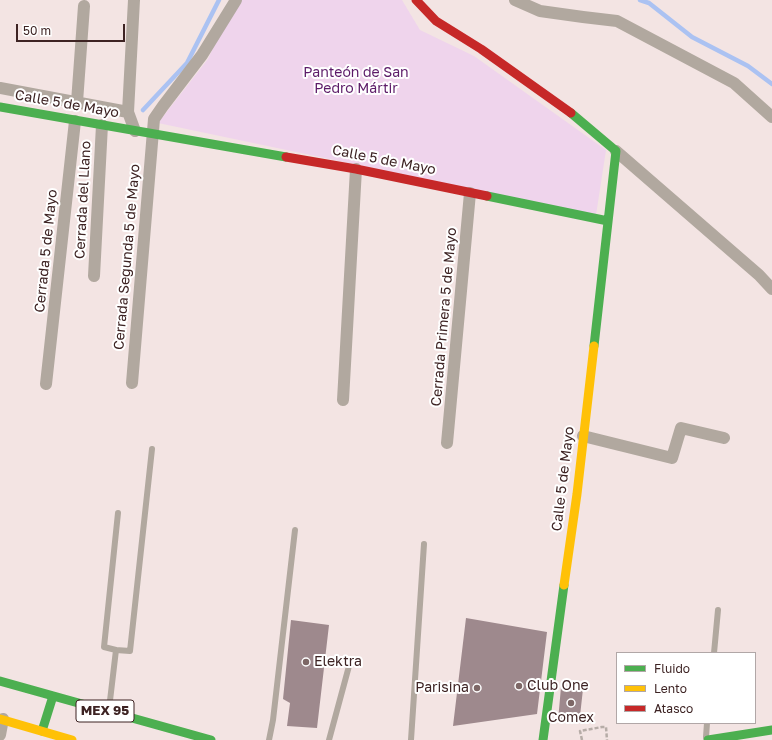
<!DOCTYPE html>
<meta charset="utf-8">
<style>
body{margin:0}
#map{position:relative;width:772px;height:740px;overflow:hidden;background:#f3e4e3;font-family:"Golos Text",sans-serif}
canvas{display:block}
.legend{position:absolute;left:616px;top:652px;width:140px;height:72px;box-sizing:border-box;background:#fff;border:1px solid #b1a7a7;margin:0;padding:5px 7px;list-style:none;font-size:12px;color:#3d2323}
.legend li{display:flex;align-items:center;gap:8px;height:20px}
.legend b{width:20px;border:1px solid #b1a7a7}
.scale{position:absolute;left:16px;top:24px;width:109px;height:18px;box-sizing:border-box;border:2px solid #3d2323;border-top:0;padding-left:5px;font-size:12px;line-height:14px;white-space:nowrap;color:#3d2323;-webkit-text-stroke:3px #fff;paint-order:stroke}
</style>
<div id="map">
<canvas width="772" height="740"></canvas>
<ul class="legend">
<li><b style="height:5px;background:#4caf50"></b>Fluido</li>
<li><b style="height:5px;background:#ffc107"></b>Lento</li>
<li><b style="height:5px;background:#c62828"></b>Atasco</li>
</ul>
<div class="scale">50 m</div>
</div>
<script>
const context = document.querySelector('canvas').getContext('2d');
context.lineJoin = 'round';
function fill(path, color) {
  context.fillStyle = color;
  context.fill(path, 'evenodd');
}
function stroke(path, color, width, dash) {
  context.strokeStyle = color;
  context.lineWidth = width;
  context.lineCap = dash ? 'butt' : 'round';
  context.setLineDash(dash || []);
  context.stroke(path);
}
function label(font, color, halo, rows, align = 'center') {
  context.font = font + ' "Golos Text",sans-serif';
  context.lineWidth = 4;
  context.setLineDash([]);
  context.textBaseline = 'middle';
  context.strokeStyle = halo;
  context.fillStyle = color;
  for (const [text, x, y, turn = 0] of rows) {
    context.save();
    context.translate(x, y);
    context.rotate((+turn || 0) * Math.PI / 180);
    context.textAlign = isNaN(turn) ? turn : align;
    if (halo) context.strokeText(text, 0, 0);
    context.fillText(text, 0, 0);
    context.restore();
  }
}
const green = new Path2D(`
 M238,0H402L420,30L474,56L606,150L596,215L158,123L208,59L220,32Z`);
const stream = new Path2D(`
 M640,0L649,3L692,37L748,66L772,84
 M143,110L187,63L219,0`);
const building = new Path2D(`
 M466,618L547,632L537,714L453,726Z
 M291,620L329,625L317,728L287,726L290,703L283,699Z
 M561,687L583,689L580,716L558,721Z`);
const path = new Path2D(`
 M582,740L580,731L602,727H606L607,740`);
const lane = new Path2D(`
 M116,650L104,647L118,513
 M714,653L718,610
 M109,709L116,650L130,651L152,449
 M706,737L707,723
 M269,740L273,720L295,530
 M329,740L349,666
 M411,740L424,544`);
const street = new Path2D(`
 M515,0L540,11L583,17L617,21L734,83L772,117
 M0,88L128,112L135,131
 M77,102L84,6
 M128,112L134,0
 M616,151L759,275L772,289
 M94,276L102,125
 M132,383L154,119L163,106L202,55L236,0
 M46,384L75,121
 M343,400L356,169
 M583,436L672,458L681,428L724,438
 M447,443L470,193
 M0,735L3,719`);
const fast = new Path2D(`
 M0,107L286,157
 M571,113L616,151L594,346
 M487,196L608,221
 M0,681L211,740
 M42,731L53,696
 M543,740L564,585
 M708,740L772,730`);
const slow = new Path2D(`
 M564,585L577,494L594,346
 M0,719L72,740`);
const jam = new Path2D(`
 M416,0L436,21L481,49L571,113
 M286,157L356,169L487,196`);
const markers = [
 [306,662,4,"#7d6766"],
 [519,686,4,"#7d6766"],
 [477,688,4,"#7d6766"],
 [571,703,4,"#7d6766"]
];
const shields = [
 [105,711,58]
];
const shieldNames = [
 ["MEX 95",105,711]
];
const parkNames = [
 ["Panteón de San",356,73],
 ["Pedro Mártir",356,89]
];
const streetNames = [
 ["Calle 5 de Mayo",67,104,10],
 ["Calle 5 de Mayo",384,160,11],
 ["Cerrada del Llano",83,200,-87],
 ["Cerrada 5 de Mayo",46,251,-84],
 ["Cerrada Segunda 5 de Mayo",127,257,-85],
 ["Cerrada Primera 5 de Mayo",444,317,-85],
 ["Calle 5 de Mayo",563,479,-83]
];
const poiNames = [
 ["Elektra",314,662],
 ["Club One",527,686],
 ["Parisina",469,688,"right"],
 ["Comex",571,718,"center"]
];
fill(green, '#efd4ec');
stroke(stream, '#abc2f2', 4.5);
fill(building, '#9e898d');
stroke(path, '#b6aca7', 2.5, [4, 2]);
stroke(lane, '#b1a89f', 6);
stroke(street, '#b1a89f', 12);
stroke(fast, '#4caf50', 9);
stroke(slow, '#ffc107', 9);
stroke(jam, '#c62828', 9);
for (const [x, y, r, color] of markers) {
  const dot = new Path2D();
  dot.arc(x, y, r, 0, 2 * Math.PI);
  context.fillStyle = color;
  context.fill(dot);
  stroke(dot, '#fff', 1.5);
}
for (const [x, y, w] of shields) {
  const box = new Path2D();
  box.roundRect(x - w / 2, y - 11, w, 22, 3);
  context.fillStyle = '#fff';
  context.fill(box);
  stroke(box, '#3d2323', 1);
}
label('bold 13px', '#3d2323', null, shieldNames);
label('14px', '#5c1b68', '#fff', parkNames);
label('14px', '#3d2323', '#fff', streetNames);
label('14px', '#3d2323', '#fff', poiNames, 'left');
</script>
